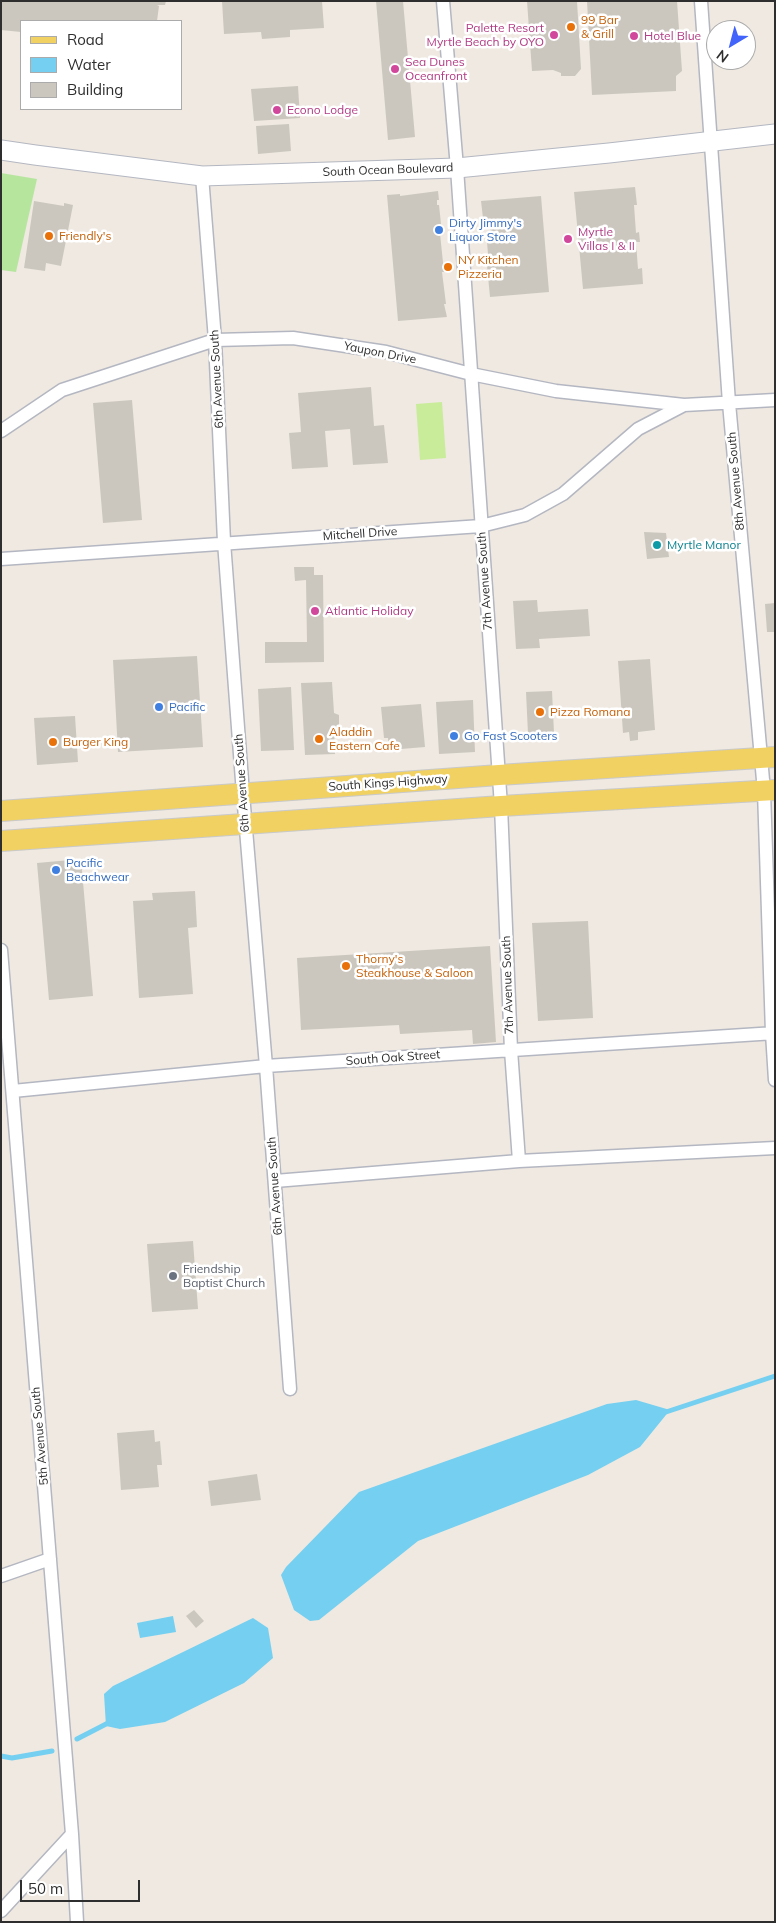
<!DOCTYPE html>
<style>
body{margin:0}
#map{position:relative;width:776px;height:1923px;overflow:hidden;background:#efe9e1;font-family:Mulish,sans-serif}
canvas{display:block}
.frame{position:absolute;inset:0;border:2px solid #2e2e2e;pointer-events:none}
.legend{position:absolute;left:20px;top:20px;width:162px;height:90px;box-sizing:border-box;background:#fff;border:1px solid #ababab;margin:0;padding:6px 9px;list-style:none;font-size:15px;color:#2e2e2e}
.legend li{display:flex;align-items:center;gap:10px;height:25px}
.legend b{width:25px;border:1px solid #ababab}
.north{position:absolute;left:706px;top:20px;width:50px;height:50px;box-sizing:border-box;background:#fff;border:1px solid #ababab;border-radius:50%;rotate:217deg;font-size:14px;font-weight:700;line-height:20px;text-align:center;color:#2e2e2e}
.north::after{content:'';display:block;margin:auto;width:18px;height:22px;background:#4264fb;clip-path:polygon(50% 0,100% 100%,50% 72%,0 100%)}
.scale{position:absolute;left:20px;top:1880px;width:120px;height:22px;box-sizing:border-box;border:2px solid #2e2e2e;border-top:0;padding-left:6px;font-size:15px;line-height:18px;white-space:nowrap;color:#2e2e2e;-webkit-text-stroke:4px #fff;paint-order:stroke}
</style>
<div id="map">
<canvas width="776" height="1923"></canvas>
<div class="frame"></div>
<ul class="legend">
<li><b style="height:6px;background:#f2d163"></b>Road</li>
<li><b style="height:14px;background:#75cff0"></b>Water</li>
<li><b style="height:14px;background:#cbc7bf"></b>Building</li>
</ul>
<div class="north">N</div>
<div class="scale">50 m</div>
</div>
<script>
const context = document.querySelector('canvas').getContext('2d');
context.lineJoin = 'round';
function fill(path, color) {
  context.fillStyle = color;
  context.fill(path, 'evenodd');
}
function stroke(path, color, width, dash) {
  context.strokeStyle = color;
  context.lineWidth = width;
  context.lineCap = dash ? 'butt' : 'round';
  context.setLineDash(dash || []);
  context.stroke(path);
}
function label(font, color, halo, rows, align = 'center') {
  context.font = font + ' Mulish,sans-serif';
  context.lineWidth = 5;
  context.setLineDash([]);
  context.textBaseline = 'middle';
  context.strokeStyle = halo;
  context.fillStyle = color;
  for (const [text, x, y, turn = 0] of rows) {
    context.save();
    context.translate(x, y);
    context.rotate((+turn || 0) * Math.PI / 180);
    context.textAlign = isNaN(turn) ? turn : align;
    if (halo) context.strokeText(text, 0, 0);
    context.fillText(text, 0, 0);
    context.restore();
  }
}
const green = new Path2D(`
 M1,173L37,179L16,272L1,270Z`);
const pitch = new Path2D(`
 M442,402L446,458L420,460L416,404Z`);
const water = new Path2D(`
 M636,1400L670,1410L640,1447L588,1475L418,1541L319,1620L310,1621L294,1610L281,1575L286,1567L359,1492L607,1404Z
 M173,1616L176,1632L140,1638L137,1623Z
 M253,1618L268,1628L273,1658L244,1683L165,1722L120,1729L106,1726L104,1694L113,1686Z`);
const stream = new Path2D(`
 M666,1412L775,1376
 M77,1739L110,1722
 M1,1756L12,1758L52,1751`);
const building = new Path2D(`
 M1,1H166L165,5H157L159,6L157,21H21V32L1,30Z
 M222,1H322L324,28L290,30V37L262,39L261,32L224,34Z
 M376,1H403L415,137L388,140Z
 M527,1H577L581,69L575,76H561V73L553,70L532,71Z
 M587,1H677L682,71L676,76V91L592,95Z
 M298,86L300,118L254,121L251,89Z
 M289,124L291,151L258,154L256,126Z
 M635,187L637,205H634L636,233L639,232L640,242H636L638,269L642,268L643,284L583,289L574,192Z
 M438,191L439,200H437V205H439L441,224H439L444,272H442L446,304H444L447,317L398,321L387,195L400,194V196Z
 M541,196L549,292L490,297L487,266L492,265L490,254H488L487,242H491L490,226L484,227L481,201Z
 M34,201L64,206V203L73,205L61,266L46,263L45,271L24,268Z
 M371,387L374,426L384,425L388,463L353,465L350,429L325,431L328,467L292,469L289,433L301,432L298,393Z
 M132,400L142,520L103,523L93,403Z
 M644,532L666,533L669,557L647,559Z
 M294,567H314V575H323L324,662L265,663V642H307L306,580L295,581Z
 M537,600L538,612L588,609L590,636L539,639L540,648L516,649L513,601Z
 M775,603V632H767L765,604Z
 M197,656L203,747L118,752L113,660Z
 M650,659L655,730L638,732V740L630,741L629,732L623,733L618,661Z
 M332,682L334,713L339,715V729H334L335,754L305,755L301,683Z
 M291,687L294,750L261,751L258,689Z
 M552,691L554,733L528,734L526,692Z
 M473,700L475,752L439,754L436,702Z
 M421,704L425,747L389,750L388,738H384L381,707Z
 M75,716L78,762L37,765L34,718Z
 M81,859L93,996L49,1000L37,863Z
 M195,891L197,927L188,928L193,994L139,998L133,901L153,900L152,893Z
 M588,921L593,1018L538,1021L532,923Z
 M490,946L496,1042L473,1044L472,1030L400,1034L399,1025L301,1030L297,958Z
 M193,1241L198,1309L152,1312L147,1244Z
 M154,1430L155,1442L160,1441L162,1465H157L159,1487L121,1490L117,1433Z
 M257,1474L261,1500L211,1506L208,1481Z
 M194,1610L204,1621L196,1628L186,1616Z`);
const minor = new Path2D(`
 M443,1L457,168L501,806L511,1050L519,1161
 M701,1L729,403L764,791L772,1033L775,1080
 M202,176L215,340L224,542L243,794L266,1066L290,1389
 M1,431L62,390L215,340L293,338L386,352L471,374L556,391L684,405L775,400
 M1,559L481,526L525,515L563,494L638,429L684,405
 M1,950L72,1834L77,1922
 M13,1091L266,1066L775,1033
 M275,1181L519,1161L775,1148
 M1,1576L50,1559
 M1,1911L72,1834`);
const secondary = new Path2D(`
 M1,150L35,155L202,176L457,168L609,153L775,134`);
const primary = new Path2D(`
 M1,811L499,775L775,757
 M1,841L501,806L775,790`);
const markers = [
 [571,27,5,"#e8710a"],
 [554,35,5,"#d1479c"],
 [634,36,5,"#d1479c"],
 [395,69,5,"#d1479c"],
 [277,110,5,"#d1479c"],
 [439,230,5,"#3f7fe0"],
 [49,236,5,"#e8710a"],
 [568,239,5,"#d1479c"],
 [448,267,5,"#e8710a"],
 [657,545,5,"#0f9aa8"],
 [315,611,5,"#d1479c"],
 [159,707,5,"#3f7fe0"],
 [540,712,5,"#e8710a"],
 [454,736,5,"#3f7fe0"],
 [319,739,5,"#e8710a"],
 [53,742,5,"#e8710a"],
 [56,870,5,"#3f7fe0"],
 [346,966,5,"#e8710a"],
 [173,1276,5,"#6b7280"]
];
const foodNames = [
 ["99 Bar",581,20],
 ["& Grill",581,34],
 ["Friendly's",59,236],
 ["NY Kitchen",458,260],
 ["Pizzeria",458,274],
 ["Pizza Romana",550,712],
 ["Aladdin",329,732],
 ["Eastern Cafe",329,746],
 ["Burger King",63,742],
 ["Thorny's",356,959],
 ["Steakhouse & Saloon",356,973]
];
const hotelNames = [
 ["Palette Resort",544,28,"right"],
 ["Myrtle Beach by OYO",544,42,"right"],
 ["Hotel Blue",644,36],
 ["Sea Dunes",405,62],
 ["Oceanfront",405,76],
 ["Econo Lodge",287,110],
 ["Myrtle",578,232],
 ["Villas I & II",578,246],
 ["Atlantic Holiday",325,611]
];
const streetNames = [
 ["South Ocean Boulevard",388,170,-2],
 ["Yaupon Drive",380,353,11],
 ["6th Avenue South",217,379,-93],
 ["8th Avenue South",736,481,-95],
 ["Mitchell Drive",360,534,-4],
 ["7th Avenue South",485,581,-94],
 ["6th Avenue South",242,783,-94],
 ["South Kings Highway",388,783,-4],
 ["7th Avenue South",508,985,-92],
 ["South Oak Street",393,1058,-4],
 ["6th Avenue South",275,1186,-94],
 ["5th Avenue South",40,1436,-95]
];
const shopNames = [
 ["Dirty Jimmy's",449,223],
 ["Liquor Store",449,237],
 ["Pacific",169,707],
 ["Go Fast Scooters",464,736],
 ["Pacific",66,863],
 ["Beachwear",66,877]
];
const cultureNames = [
 ["Myrtle Manor",667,545]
];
const worshipNames = [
 ["Friendship",183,1269],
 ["Baptist Church",183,1283]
];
fill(green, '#b6e59e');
fill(pitch, '#c9ec9a');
fill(water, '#75cff0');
stroke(stream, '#75cff0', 5);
fill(building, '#cbc7bf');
stroke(minor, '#b4b7c1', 15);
stroke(secondary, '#b4b7c1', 21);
stroke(primary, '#c9c9c9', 22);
stroke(minor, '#fff', 12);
stroke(secondary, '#fff', 19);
stroke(primary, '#f2d163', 20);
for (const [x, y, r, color] of markers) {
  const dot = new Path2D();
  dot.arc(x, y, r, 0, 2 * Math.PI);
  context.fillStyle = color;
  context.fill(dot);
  stroke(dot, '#fff', 2);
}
label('12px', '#c56008', '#fff', foodNames, 'left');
label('12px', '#b23c85', '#fff', hotelNames, 'left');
label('12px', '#2e2e2e', '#fff', streetNames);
label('12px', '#366cbe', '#fff', shopNames, 'left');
label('12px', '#0d838f', '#fff', cultureNames, 'left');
label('12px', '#5b616d', '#fff', worshipNames, 'left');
</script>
